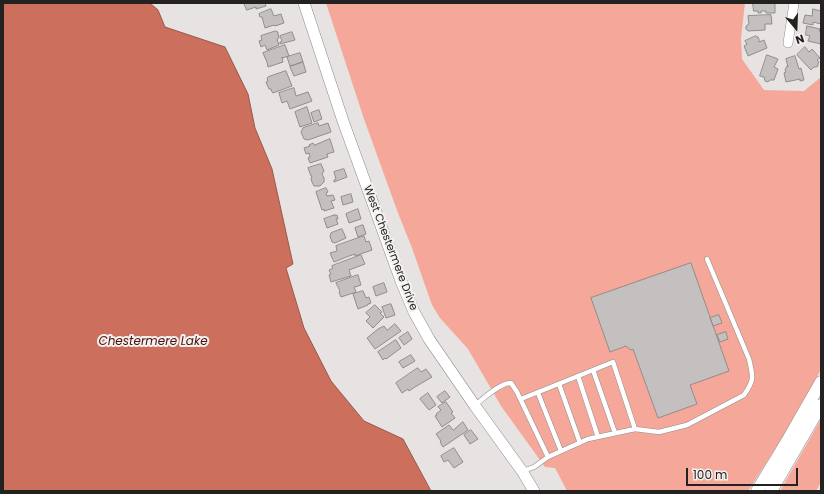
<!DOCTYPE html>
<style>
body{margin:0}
#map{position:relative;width:824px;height:494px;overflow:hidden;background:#e7e3e2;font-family:Poppins,sans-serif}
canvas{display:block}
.frame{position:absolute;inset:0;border:4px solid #232221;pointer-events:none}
.north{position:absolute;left:776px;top:8px;width:40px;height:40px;-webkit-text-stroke:3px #f4f1f0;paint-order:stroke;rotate:161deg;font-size:11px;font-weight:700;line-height:16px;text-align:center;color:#232221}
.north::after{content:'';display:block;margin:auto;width:14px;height:18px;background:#232221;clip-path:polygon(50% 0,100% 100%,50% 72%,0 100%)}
.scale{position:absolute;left:686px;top:468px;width:112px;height:18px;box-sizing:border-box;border:2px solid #232221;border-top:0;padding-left:5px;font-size:12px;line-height:14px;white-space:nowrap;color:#232221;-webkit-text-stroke:3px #f4f1f0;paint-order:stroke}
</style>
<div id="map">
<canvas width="824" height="494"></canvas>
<div class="frame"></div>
<div class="north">N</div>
<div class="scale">100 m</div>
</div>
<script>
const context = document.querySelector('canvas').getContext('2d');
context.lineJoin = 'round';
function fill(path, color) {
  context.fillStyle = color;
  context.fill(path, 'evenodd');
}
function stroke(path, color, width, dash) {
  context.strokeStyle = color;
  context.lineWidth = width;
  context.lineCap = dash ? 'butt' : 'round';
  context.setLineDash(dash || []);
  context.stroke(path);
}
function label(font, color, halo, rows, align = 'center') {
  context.font = font + ' Poppins,sans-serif';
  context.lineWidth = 4;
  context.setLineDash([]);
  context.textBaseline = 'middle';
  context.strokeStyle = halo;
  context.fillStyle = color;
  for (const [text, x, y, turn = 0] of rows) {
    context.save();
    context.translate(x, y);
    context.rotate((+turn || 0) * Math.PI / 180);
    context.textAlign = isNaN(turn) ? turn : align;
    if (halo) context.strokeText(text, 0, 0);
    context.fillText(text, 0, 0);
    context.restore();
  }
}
const green = new Path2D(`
 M326,3H745L741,38L742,59L764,90L804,91L821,77V369L804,402L783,437L748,491H567L555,468L545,467L501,406L468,349L440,318L432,305L412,248L398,213L364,119Z
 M821,419V482L816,491H780Z`);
const water = new Path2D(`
 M3,3H150L158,10L165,27L225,47L248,94L255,128L272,169L293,264L286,268L304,328L331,381L364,421L403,439L431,491H3Z`);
const building = new Path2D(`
 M244,3H265L266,6L256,9V7L247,10Z
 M753,3H775V13H766V11H761V13H758V11H754Z
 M271,9L274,16L281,14L284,23L275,26L274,25L265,28L262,17H260L259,14Z
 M813,9L821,11V24L813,22V25L803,23L805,15L812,16Z
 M771,15L772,24H765V30L748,31L746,29V26L749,24L748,16Z
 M807,26L820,29L819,31L821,32V44L808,41L810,36L806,35Z
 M276,31L278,32V34L279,38L277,39L279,45L267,50L265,45L261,47L259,41L262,40L261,36Z
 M292,32L295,40L280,44V42L282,41L280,36Z
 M756,36L758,37L759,39V42L764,40L767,48L748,56L744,46L747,44L745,41Z
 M285,45L289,56L282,58V57L283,62L268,67L267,62L263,53Z
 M805,47L809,52L812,49L820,58L817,60L819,62L818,64V66L816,67H814L811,70L797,55Z
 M300,53L303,62L290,66L287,57Z
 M767,55L778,59L774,67L778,69L774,80H770L768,82L765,81L764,77L760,76Z
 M795,56L799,69L801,68L804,80L800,81V79L786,82L784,73L786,72L785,70L787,66L788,67L786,59Z
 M303,62L306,72L294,76L290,67Z
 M286,71L292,86L273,93L272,92L271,89H269L266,82L268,81L267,78L268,77Z
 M294,88L296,96L308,92L312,101L290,109L287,101L282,103L279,93Z
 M307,107L312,123L300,127L295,112Z
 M319,110L322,119L314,122L311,113Z
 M318,123L319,126L328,123L331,132L308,140L304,139L301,132L303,128Z
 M330,139L334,152L327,154L328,157L310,163L308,158L310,157L309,153L306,154L304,148L310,146L309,145L313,143L314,145Z
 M321,164L324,171L322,174L324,178V182L320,186H314L312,182L311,179L312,176H311L308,168Z
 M344,169L347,177L334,182V180L336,179L334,172Z
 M326,188L328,192L326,193L327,196L333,195L335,200L331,201L334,208L324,211V209L322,210L316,192Z
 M351,194L353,202L343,205L341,197Z
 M358,209L361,219L349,223L346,214Z
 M335,215V216L337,215L338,219H336L338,224L327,228L324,219Z
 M363,225L366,234L358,237L355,228Z
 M342,229L346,238L335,243L332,242L330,236L331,233Z
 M364,236L366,242L369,241L372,250L355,256V254L349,256L334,262L330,253L337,251L336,246Z
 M361,255L365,264L349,270L351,276L331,282L329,275L331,274L329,270L333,268L332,266Z
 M691,263L729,371L690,385L697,404L658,418L633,349L631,350L627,347L626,346L610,352L591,298Z
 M358,275L361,285L355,287H354L356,292L341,297L339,292L340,291L336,283Z
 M384,283L387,292L376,296L373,287Z
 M363,291L366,298L369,297L371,303L368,304V305L358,309L353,294Z
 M391,304L395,315L386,318L382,307Z
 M375,305L382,312L380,313L384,317L373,328L366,321L370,317L366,313Z
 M719,315L722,323L713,326L710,318Z
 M395,324L401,331L375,349L367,338L378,329L384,326L387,330Z
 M408,332L412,339L404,345L399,338Z
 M726,332L728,339L720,342L717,335Z
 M396,340L401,348L386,359L385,358L383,360L378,352Z
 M411,355L415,361L403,368L399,362Z
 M418,368L421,372L426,369L432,377L415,387L409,391L408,389L402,393L396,383Z
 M445,391L450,397L442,403L437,397Z
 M428,393L436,405L429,410L420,399Z
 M446,402L453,412L451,413L455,418L442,427L435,416L437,415L436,414L441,410L438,407Z
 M463,422L468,430L443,447L440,442L441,441L436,434L449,425L453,430Z
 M471,430L478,439L470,444L464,435Z
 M454,448L463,462L454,468L448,460L444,462L441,456Z`);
const service = new Path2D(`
 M593,370L615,433
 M578,376L598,437
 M559,384L580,443
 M538,393L561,451
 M521,399L613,362L635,429L588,439L548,457L534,467L523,471
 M475,405C483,399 501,382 511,383L517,392L548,457
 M635,429L659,432L687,425L744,395C755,379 753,377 749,359L707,259`);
const minor = new Path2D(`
 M788,43L794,3`);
const tertiary = new Path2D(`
 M304,3L343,121L401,281L414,312L429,339L475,406L522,471L534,491`);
const secondary = new Path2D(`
 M757,491L789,438L821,382
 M771,491L821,405`);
const streetNames = [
 ["West Chestermere Drive",390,248,69]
];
const waterNames = [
 ["Chestermere Lake",153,342]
];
fill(green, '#f5a899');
fill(water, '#cc6f5d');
stroke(water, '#99584b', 1);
fill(building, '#c3c0bf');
stroke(building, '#908d8c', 1);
stroke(service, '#908d8c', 5.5);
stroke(minor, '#908d8c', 10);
stroke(tertiary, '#908d8c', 12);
stroke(secondary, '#908d8c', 13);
stroke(service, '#fff', 4.5);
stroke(minor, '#fff', 9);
stroke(tertiary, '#fff', 11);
stroke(secondary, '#fff', 12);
label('11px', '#232221', '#f4f1f0', streetNames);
label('italic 12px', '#4c1107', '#f4f1f0', waterNames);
</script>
